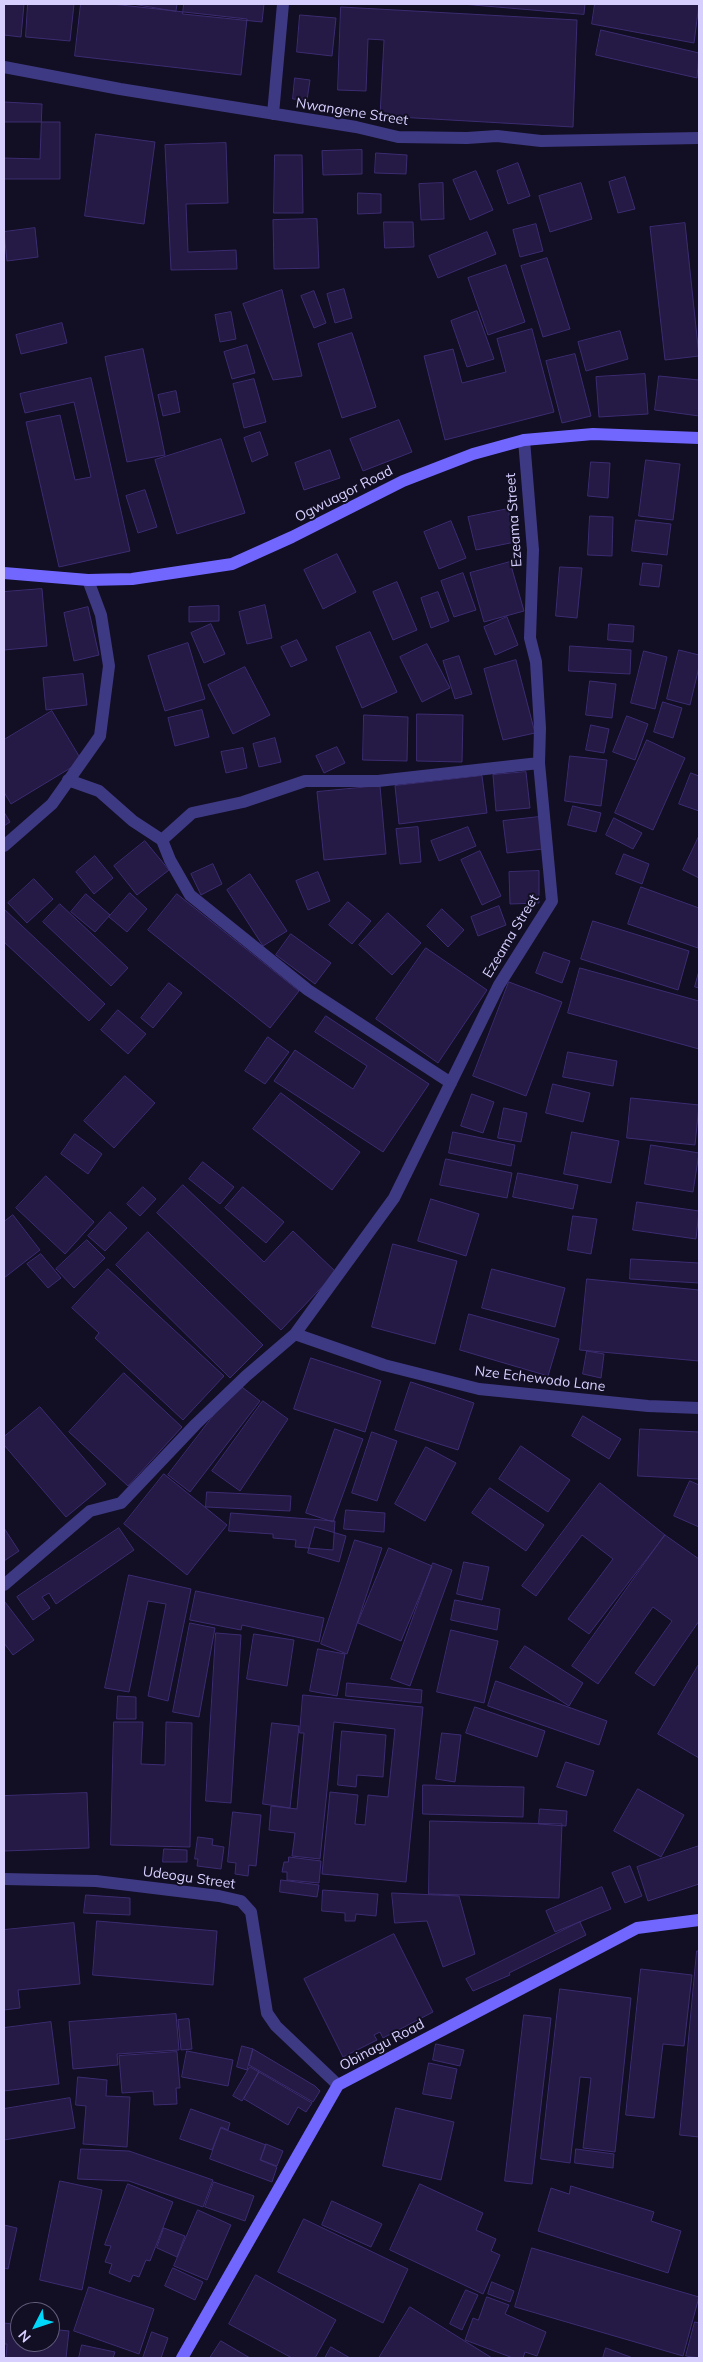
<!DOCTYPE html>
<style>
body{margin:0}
#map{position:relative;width:703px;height:2362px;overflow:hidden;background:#120e23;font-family:Mulish,sans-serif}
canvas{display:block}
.frame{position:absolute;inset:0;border:5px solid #d7d0ff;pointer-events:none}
.north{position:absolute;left:10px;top:2302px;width:50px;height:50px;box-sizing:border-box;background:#120e23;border:1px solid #615c7b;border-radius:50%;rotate:229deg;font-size:14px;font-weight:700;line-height:20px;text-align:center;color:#d7d0ff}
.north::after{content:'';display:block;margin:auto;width:18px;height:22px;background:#00d8fb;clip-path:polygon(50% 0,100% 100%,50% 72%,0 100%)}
</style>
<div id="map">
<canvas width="703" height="2362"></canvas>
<div class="frame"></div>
<div class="north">N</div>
</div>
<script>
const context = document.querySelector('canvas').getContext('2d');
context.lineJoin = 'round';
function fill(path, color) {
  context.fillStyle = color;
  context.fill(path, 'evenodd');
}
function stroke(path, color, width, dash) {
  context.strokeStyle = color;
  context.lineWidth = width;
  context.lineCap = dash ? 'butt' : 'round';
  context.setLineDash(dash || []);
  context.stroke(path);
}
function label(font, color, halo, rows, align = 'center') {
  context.font = font + ' Mulish,sans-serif';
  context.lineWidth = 4;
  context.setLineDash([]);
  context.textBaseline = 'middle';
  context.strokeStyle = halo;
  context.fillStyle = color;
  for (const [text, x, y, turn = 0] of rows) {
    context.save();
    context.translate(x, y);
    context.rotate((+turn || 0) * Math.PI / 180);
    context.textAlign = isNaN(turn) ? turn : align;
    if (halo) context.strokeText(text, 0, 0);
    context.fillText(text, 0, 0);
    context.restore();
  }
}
const building = new Path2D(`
 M4,4H24L21,37L4,35Z
 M28,4H74L70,41L26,37Z
 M81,4H112L247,19L241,75L75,56Z
 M133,4H177L176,11Z
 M184,4H264L262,22L183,14Z
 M462,4H585L584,14Z
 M595,4H699L694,43L592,24Z
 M341,7L577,20L573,127L380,116L384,40L368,39L366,91L338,90Z
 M300,15L336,18L332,56L297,52Z
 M601,30L699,53L697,78L596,55Z
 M295,78L310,80L307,100L293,99Z
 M4,102L42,104L40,159L4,158Z
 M4,122H60V179H4Z
 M96,134L155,142L144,224L85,216Z
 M226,143L228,203L186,204L188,252L236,250L237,269L171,270L165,145Z
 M362,150V174L323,175L322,151Z
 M376,153L407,155L406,174L375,173Z
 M275,155H302L303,213H274Z
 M518,163L530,196L508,204L497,171Z
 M476,171L493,210L470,220L453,180Z
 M625,177L635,209L618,213L609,182Z
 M443,183L444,219L421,220L419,184Z
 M581,183L592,219L550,232L539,196Z
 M358,193L381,194V213L358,214Z
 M317,219L319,268L274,269L273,220Z
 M384,222H413L414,247L385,248Z
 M685,223L699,356L665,360L650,227Z
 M536,224L543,251L520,257L513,230Z
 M35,228L38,257L7,261L4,232Z
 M487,232L496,254L438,278L429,256Z
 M547,258L570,329L543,337L521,266Z
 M506,265L525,322L488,335L468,278Z
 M344,289L352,318L335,323L327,294Z
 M282,290L302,376L273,380L243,304Z
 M314,291L326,323L314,328L301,296Z
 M477,311L494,359L467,367L451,321Z
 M231,312L236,339L220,342L215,315Z
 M62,323L67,343L21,354L16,335Z
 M532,329L554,412L445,440L424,356L453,349L462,383L506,372L497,339Z
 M620,331L628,359L586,371L578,342Z
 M352,333L376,407L342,418L318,344Z
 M247,345L255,373L232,379L224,352Z
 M143,349L165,455L127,462L105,357Z
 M575,354L591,416L562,423L546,361Z
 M645,374L648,414L599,417L596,377Z
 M659,376L699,380V416L655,410Z
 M91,378L130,551L59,567L26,422L60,415L75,480L91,477L74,402L25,413L20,394Z
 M254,379L266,422L244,428L233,384Z
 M176,391L180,412L163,416L158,395Z
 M399,420L412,452L363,471L350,439Z
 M260,432L268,455L252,462L244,438Z
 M221,439L245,513L177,534L155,460Z
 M330,450L340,478L304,490L295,463Z
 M646,460L680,464L673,520L639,516Z
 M591,462L610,463L608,498L588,496Z
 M145,490L157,527L138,533L126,496Z
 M508,509L515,542L476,550L468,517Z
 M590,516L613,517L612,556L588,555Z
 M636,520L671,524L667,555L632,551Z
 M451,521L466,558L439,569L424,532Z
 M337,554L356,592L323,609L304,570Z
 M510,562L524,611L484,622L470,573Z
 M643,563L662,565L659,587L640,585Z
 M560,567L582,568L577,618L556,616Z
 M463,573L476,610L454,617L441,581Z
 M397,582L417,630L393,640L373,592Z
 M42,589L47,646L4,650V592Z
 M438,592L449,621L431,628L421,598Z
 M265,605L272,638L247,644L239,612Z
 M219,606V621L189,622V607Z
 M88,607L99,655L74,661L64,613Z
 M507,617L518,645L495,655L484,627Z
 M211,624L225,654L204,663L191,633Z
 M609,624L634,626L633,642L608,640Z
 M370,632L397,692L362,708L336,647Z
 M297,640L307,660L291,667L281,647Z
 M188,643L205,699L165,711L148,656Z
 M427,644L450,688L422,702L400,657Z
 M570,646L631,650L630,674L569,671Z
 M679,650L699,655V667L690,705L667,699Z
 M644,651L667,657L655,709L631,703Z
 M459,656L472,694L455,699L443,661Z
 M516,660L535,733L503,740L484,669Z
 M245,667L270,715L233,734L208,685Z
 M83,674L87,705L46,710L43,678Z
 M590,681L616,684L612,718L586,715Z
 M663,702L682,708L673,738L654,732Z
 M202,710L209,737L175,746L168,718Z
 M52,711L82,761L11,804L4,792V740Z
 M417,714L463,715L462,762L417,761Z
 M364,715L408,717L407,761L363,760Z
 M627,716L648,724L635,760L613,752Z
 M591,725L609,729L604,753L586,750Z
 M275,738L281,762L259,767L253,744Z
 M647,740L685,758L653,830L615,813Z
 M337,747L345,763L324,773L316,756Z
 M243,748L247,768L226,773L221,752Z
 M570,756L607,760L601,806L565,801Z
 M526,772L530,808L496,811L493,775Z
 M691,773L699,776V811L679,804Z
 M482,776L487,813L399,824L395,786Z
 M380,786L386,854L324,860L317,792Z
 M573,806L601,813L596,832L568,825Z
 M4,812L10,822L4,826Z
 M539,817L543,849L507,853L503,821Z
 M614,818L642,833L633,849L606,835Z
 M418,827L421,862L400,864L396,829Z
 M468,827L476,846L439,861L431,841Z
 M699,836V878L683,870Z
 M145,841L169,870L137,895L114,866Z
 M480,851L501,896L482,905L461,860Z
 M624,854L649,864L642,884L616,874Z
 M95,856L113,878L94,894L76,872Z
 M213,864L222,884L201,895L191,874Z
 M539,871V903L510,904L509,872Z
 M318,872L330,901L308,910L296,881Z
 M250,874L287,931L263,946L227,890Z
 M34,879L53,899L27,923L8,903Z
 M641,887L699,908L698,948L628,924Z
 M130,893L147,909L127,932L109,917Z
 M86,894L110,915L95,932L71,912Z
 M177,894L299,991L270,1028L148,930Z
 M348,902L371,921L352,944L329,925Z
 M60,904L128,968L111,986L43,922Z
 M499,906L506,925L478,936L471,917Z
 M4,909L105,1004L89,1021L4,942Z
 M442,909L464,930L448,947L427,926Z
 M388,913L421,943L392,975L359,945Z
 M593,921L689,951L678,990L581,959Z
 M291,934L331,963L315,984L276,955Z
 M426,948L487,990L438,1063L376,1019Z
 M544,952L570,961L562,983L536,973Z
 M580,968L699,1001V1049L568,1013Z
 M699,971V988L695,987Z
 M509,982L562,1002L526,1096L473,1076Z
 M169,983L182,993L153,1028L141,1018Z
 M118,1010L146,1034L128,1054L101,1030Z
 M326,1016L429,1084L383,1152L274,1081L295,1050L353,1089L367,1066L315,1032Z
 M268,1037L289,1052L265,1084L245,1071Z
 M568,1052L617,1061L613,1086L563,1077Z
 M125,1076L155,1103L114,1148L84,1121Z
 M553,1084L590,1093L583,1122L546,1113Z
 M281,1093L360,1152L332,1190L253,1129Z
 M472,1094L494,1102L483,1133L461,1126Z
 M631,1098L699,1105L695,1145L627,1138Z
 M504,1108L527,1113L521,1142L498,1138Z
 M453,1132L515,1145L511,1166L449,1153Z
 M572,1132L619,1141L611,1183L564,1174Z
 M75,1134L102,1154L88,1174L61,1154Z
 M651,1145L699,1153L693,1192L645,1184Z
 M446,1159L512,1173L507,1198L440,1185Z
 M203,1162L234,1187L220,1204L189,1179Z
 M518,1173L578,1185L573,1209L513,1197Z
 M46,1176L94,1222L65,1254L16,1208Z
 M183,1185L264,1262L293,1231L336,1272L281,1330L157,1213Z
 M143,1187L156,1199L140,1216L127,1204Z
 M243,1187L284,1222L266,1243L225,1208Z
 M431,1199L479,1214L466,1256L418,1241Z
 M637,1202L699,1211L696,1239L633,1230Z
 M110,1212L127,1228L105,1251L88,1236Z
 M13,1215L40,1250L4,1278V1222Z
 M573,1216L597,1219L591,1254L568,1250Z
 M148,1232L263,1345L230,1378L116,1265Z
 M87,1240L105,1258L74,1288L56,1269Z
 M393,1244L457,1261L435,1344L372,1327Z
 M41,1254L61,1278L48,1288L27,1264Z
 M631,1259L699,1263V1283L630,1279Z
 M108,1269L224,1376L183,1420L95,1338L99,1333L72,1308Z
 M492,1269L565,1288L555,1327L482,1308Z
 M587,1279L699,1290V1361L580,1350Z
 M469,1314L559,1339L548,1376L460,1350Z
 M587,1351L604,1354L601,1378L583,1374Z
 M311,1358L381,1381L365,1432L294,1409Z
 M124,1373L182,1427L128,1486L69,1432Z
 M411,1382L474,1403L458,1450L395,1430Z
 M238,1384L260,1401L190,1492L168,1475Z
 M263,1401L288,1419L240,1491L212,1471Z
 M40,1407L106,1484L66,1517L4,1445V1437Z
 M583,1416L621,1439L609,1459L572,1436Z
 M335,1429L363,1439L333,1522L306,1513Z
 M640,1429L699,1432V1479L638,1476Z
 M372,1432L397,1441L377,1501L352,1493Z
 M521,1446L570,1480L548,1512L499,1479Z
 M426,1447L456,1463L425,1521L395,1504Z
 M164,1474L227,1525L187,1575L124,1524Z
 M690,1481L699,1485V1527L674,1516Z
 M600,1483L665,1535L589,1634L568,1619L613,1559L582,1535L536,1596L522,1586Z
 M490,1488L544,1525L526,1551L472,1513Z
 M207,1492L291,1496L290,1511L206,1507Z
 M346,1510L385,1513L384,1532L344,1529Z
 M231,1513L335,1521L333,1550L295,1547L296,1540L273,1538V1534L229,1531Z
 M315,1527L346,1536L339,1562L308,1553Z
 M4,1528L19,1551L4,1561Z
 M119,1528L134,1550L56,1604L49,1593L42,1597L50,1608L33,1620L17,1597Z
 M665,1535L699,1559V1621L654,1686L635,1673L672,1621L653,1607L598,1684L572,1666Z
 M355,1540L382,1548L347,1654L321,1644Z
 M389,1548L432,1566L401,1641L358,1623Z
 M464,1562L489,1567L482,1600L457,1594Z
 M433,1563L452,1570L410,1686L391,1679Z
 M129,1575L191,1589L168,1701L148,1696L166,1604L148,1601L129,1692L105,1688Z
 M196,1591L324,1618L319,1642L242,1625L241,1630L190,1620Z
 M455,1600L500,1609L497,1630L451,1620Z
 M5,1602L34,1640L13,1655L4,1643Z
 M190,1623L215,1628L199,1717L173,1712Z
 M451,1630L498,1641L484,1703L437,1692Z
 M216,1633L241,1635L231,1803L206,1801Z
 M254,1634L294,1640L287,1686L247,1679Z
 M525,1646L583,1683L569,1706L510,1668Z
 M318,1649L345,1654L337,1696L310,1691Z
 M699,1664V1758L658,1734Z
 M496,1681L607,1721L599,1745L488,1706Z
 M347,1683L422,1690L421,1703L346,1696Z
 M303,1695L423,1707L406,1882L322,1874L330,1792L358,1795L355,1824L365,1825L368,1795L388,1797L395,1729L334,1722L320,1859L292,1856L295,1833L269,1830L271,1806L297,1809L304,1733H300Z
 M118,1696L136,1697V1719H117Z
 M475,1707L545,1731L537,1757L466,1733Z
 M114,1722H143L141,1764L165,1765L166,1722L192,1723L190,1847L111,1845Z
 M272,1723L299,1726L290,1808L263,1804Z
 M342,1731L386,1735L383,1777L357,1775L356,1787L338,1785Z
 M442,1733L461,1735L455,1782L436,1779Z
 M566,1762L594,1771L586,1796L557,1787Z
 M423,1785L524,1787L523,1817L423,1814Z
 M638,1789L684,1815L661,1857L614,1831Z
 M87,1793L89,1848L4,1851V1796Z
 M540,1809L567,1811L566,1826L539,1824Z
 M233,1812L261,1815L256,1866L249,1865L248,1876L235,1874L236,1863L228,1862Z
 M430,1821L562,1824L559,1898L429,1894Z
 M198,1837L213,1839L212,1845L224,1847L221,1869L197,1866L198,1859H195Z
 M699,1846V1884L648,1901L637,1867Z
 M164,1849L187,1850V1862H163Z
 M289,1857L321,1861L319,1883L287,1880V1872H282L284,1862H288Z
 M630,1866L642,1896L625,1903L612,1873Z
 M281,1880L319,1885L317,1897L280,1892Z
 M602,1887L611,1909L555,1932L546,1911Z
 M323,1890L378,1894L376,1916L356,1914L355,1921H345V1913L322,1911Z
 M392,1893L459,1896L475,1954L443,1967L427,1921L395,1923Z
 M86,1895L130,1898V1915L84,1913Z
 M97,1921L217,1931L213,1985L93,1975Z
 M580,1922L586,1935L509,1973L510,1975L473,1991L466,1979Z
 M74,1923L80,1984L18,1990L20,2008L4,2010V1930Z
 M394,1934L433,2012L383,2038L380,2032L374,2035L377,2040L343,2057L304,1979Z
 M697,1951H699V2137L680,2135Z
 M641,1969L692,1975L684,2046L663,2044L654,2118L626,2115Z
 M560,1989L631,1998L615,2152L583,2148L591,2078L580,2077L570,2163L541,2159Z
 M176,2014L179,2050L117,2054L118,2065L73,2069L69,2022Z
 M524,2015L551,2018L532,2184L505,2181Z
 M189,2019L192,2049L181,2050L178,2020Z
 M51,2022L59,2084L4,2091V2028Z
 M436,2044L464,2050L460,2066L433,2060Z
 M242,2046L253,2049L247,2070L237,2067Z
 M253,2049L315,2086L320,2091L313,2102L249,2065Z
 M187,2051L233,2060L228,2086L182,2077Z
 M177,2052L180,2088H176L177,2104L154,2105L153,2091L122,2093L119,2056Z
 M429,2063L457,2069L451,2099L423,2094Z
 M250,2067L259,2072L242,2101L233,2096Z
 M259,2072L312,2103L306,2112L298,2107L288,2125L244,2099Z
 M78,2077L107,2080L106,2096L130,2097L127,2147L83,2144L86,2106L76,2105Z
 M70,2098L75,2128L4,2140V2109Z
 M396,2108L454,2122L441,2180L383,2166Z
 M191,2109L230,2123L228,2130L221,2127L212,2150L180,2139Z
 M221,2128L266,2145L260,2160L277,2167L272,2182L210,2159Z
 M266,2144L283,2151L277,2166L261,2160Z
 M81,2149L129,2151L213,2180L203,2207L129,2181L78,2179Z
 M576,2149L614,2154L613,2168L575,2163Z
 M60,2181L102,2190L82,2290L40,2280Z
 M214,2182L254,2196L245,2221L205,2207Z
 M128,2184L173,2202L150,2261L146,2260L139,2277L133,2275L130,2282L109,2273L112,2264L105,2262L111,2246L105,2245Z
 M420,2184L483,2213L476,2230L496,2239L491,2251L500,2255L483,2294L390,2250Z
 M571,2186L654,2212L651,2221L681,2231L668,2273L538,2231L551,2188L569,2194Z
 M332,2201L382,2224L371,2247L322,2225Z
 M198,2210L231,2225L207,2280L174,2266Z
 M304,2219L408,2269L383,2323L278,2272Z
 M4,2225L17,2228L8,2269L4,2268Z
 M164,2228L185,2236L177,2257L157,2248Z
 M532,2248L699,2297L683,2356L515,2307Z
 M173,2268L203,2282L195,2300L165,2286Z
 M256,2275L336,2320L315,2358H292L229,2324Z
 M492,2282L514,2291L510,2302L488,2294Z
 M89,2287L154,2309L139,2354L74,2331Z
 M466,2290L478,2295L462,2330L450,2324Z
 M487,2297L509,2305L505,2314L546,2332L537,2356L525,2352L523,2358H513L465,2340L473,2318L478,2320Z
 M410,2307L492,2358H379Z
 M695,2322L699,2323V2358L686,2356Z
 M4,2323L20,2325V2342H50V2329L69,2331L66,2358H6L7,2344H4Z
 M152,2332L168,2338L161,2358H143Z
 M221,2341L250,2358H210Z
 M82,2345L115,2352L113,2358H79Z
 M331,2347L350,2358H325Z
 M606,2348L633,2358H603Z`);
const street = new Path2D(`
 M4,67L120,89L356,127L398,137L467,138L497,136L541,141L699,138
 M273,114L283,4
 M68,780L99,791L133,821L162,840L192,813L243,802L305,781H378L539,763
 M162,840L170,860L190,895L308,990L451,1083
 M4,846L52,804L100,736L109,666L101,615L88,580
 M295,1334L384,1365L479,1389L648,1406L699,1408
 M4,1585L90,1511L121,1503L196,1424L246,1376L295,1334L394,1198L499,985L552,901L539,763L540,728L536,662L530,638L533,550L524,440
 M4,1879L96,1881L219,1896L241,1901L251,1912L267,2013L276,2026L338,2085`);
const secondary = new Path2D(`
 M4,573L88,580L132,579L232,564L292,537L403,481L473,454L524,440L593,434L699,438
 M182,2358L338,2085L637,1928L699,1920`);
const streetNames = [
 ["Nwangene Street",352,112,9],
 ["Ogwuagor Road",344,494,-27],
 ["Ezeama Street",514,520,-94],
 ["Ezeama Street",511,936,-59],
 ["Nze Echewodo Lane",540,1379,7],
 ["Udeogu Street",189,1878,8],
 ["Obinagu Road",382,2045,-28]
];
fill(building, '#241a45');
stroke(building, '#3c2c71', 1);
stroke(street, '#3e3983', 12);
stroke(secondary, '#7167ff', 12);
label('14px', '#d7d0ff', '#120e23', streetNames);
</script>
